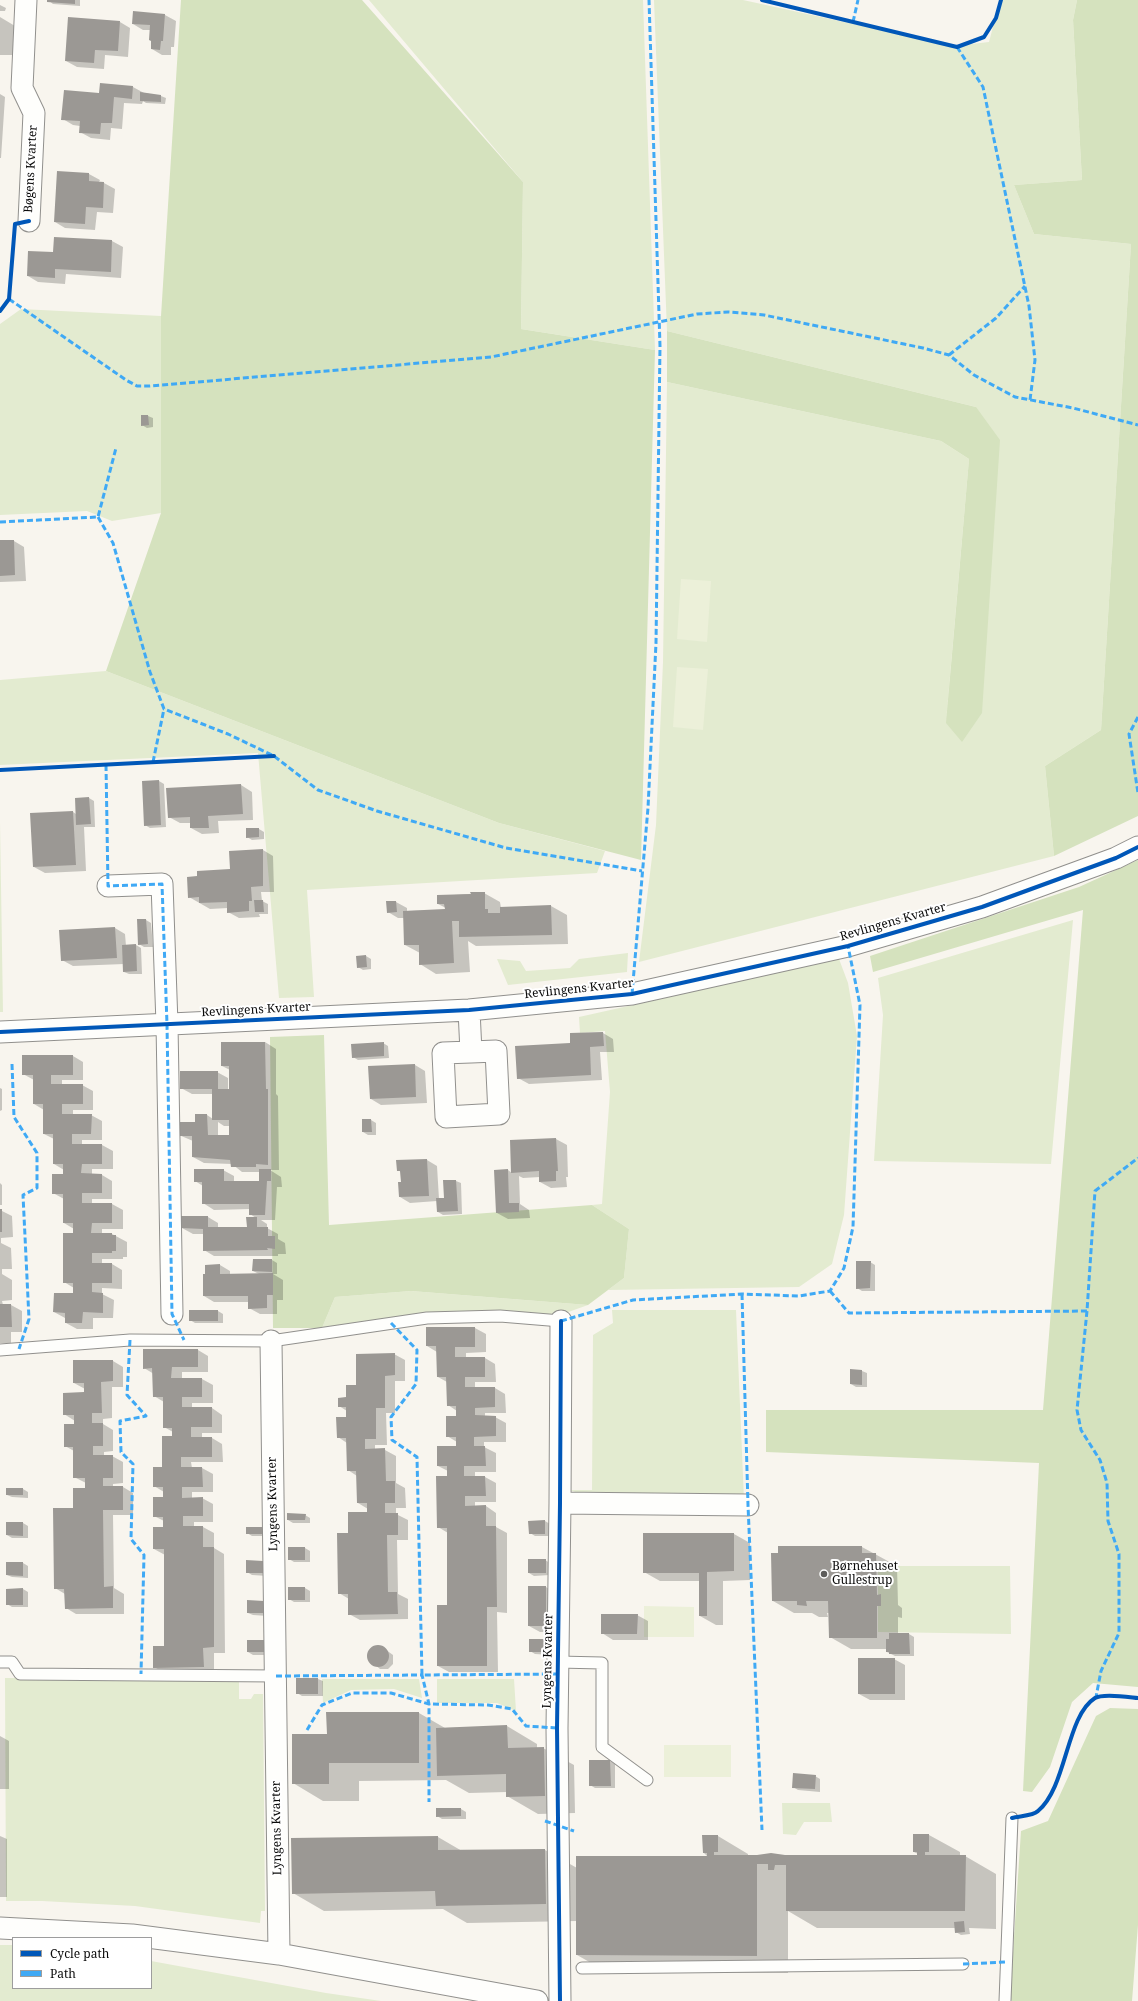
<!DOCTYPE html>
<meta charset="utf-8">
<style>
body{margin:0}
#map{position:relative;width:1138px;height:2001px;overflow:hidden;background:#f8f5ee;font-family:"Noto Serif",serif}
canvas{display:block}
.legend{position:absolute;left:12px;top:1937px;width:140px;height:52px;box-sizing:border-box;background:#fff;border:1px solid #9d9d9d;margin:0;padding:5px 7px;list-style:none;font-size:12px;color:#0a0a0a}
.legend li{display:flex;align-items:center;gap:8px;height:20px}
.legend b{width:20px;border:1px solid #9d9d9d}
</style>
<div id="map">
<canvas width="1138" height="2001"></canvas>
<ul class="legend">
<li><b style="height:5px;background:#0057b8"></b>Cycle path</li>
<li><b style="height:5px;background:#3fa9f5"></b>Path</li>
</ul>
</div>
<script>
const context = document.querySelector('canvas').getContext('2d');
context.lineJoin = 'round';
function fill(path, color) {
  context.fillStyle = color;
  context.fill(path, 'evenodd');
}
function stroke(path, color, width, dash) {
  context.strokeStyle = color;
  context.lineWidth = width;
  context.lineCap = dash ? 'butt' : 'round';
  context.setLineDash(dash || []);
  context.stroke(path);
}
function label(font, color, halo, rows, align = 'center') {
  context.font = font + ' "Noto Serif",serif';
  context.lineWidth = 4;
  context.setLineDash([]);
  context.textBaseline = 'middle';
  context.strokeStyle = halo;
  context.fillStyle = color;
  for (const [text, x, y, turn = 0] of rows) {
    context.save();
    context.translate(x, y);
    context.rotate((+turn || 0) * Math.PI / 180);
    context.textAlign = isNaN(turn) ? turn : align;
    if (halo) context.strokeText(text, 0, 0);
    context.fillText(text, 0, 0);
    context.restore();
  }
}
const green = new Path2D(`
 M369,0H643L655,350L521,329L523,182Z
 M654,0H743L954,46L989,42L1000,0H1077L1073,20L1082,180L1014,185L1034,234L1131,244L1101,730L1045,766L1054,856L639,962L656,825L663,662L667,382L941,441L969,459L946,722L976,407L667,331Z
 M21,309L161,316V513L112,521L87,511L0,515V324Z
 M106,671L499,823L605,851L597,873L307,890L314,997L279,998L258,753L0,765V680Z
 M0,822L3,1012H0Z
 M1073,920L1051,1164L874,1161L883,1015L878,978Z
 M628,953L627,972L508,985L497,959L520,961L526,971L570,968L579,959Z
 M839,959L848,983L857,1036L844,1215L832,1264L799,1287L608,1290L624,1278L629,1229L592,1205L602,1204L610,1092L605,1031L580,1033L579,1017Z
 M411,1291L588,1305L560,1315L422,1313L322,1328L335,1297Z
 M612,1310H736L744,1500L586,1496L570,1490H592L593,1335L613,1323Z
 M878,1566H1010L1011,1634L878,1632Z
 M5,1678L239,1679V1699H251L254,1694H263L265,1911H261L260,1923L135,1906L42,1901H6Z
 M322,1679H419L422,1698L394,1689L351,1690L323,1703Z
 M437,1679H514L516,1711L497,1703H437Z
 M782,1803H830L832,1822H804L796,1835L783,1834Z
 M0,1945H13V1988H151V1961L326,1993L381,2001H0Z`);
const forest = new Path2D(`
 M181,0H362L523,182L521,329L655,350L641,860L499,823L106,671L161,513V316Z
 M1077,0H1138V816L1054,856L1045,766L1101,730L1131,244L1034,234L1014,185L1082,180L1073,20Z
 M667,331L976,407L1000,440L982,713L962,742L946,723L969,459L941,441L667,382Z
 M1138,860V1687L1093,1683L1072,1702L1050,1767L1032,1792L1023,1791L1039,1463L766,1452V1410H1043L1083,910L873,972L870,956L1079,887Z
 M324,1035L329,1225L592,1205L629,1229L624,1278L588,1305L411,1291L335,1297L322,1328H273L270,1037Z
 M1110,1708L1138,1709V1925L1132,2001H1012L1010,1998L1021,1831L1048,1821L1096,1716Z`);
const pitch = new Path2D(`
 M681,579L711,581L707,642L677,639Z
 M677,667L708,669L703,730L673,727Z
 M644,1606L694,1607V1637H644Z
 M664,1745H731V1777H664Z`);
const shadow = new Path2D(`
 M48,0H80V6L53,4Z
 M0,5L6,8L5,11H0V14Z
 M133,12L165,15L176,21L174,47H171V55H162L152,49L150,30H143L133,24Z
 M0,17L15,26L13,55H0Z
 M120,22L130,28L128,57L105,55L104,69L77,67L66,61Z
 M133,87L144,93L161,96L166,98L165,104L146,103L143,101L142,104L124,103L122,129L111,128L110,140L91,138L80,132V126L73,125L63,119L100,94Z
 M0,94L5,97L1,158H0Z
 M89,174L100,180L99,182L104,183L115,189L113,213L97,212L95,230L65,228L55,222Z
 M55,238L112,241L123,247L121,278L66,274L65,284L38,282L28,276L54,253Z
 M148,416L153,418V427L147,428L142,425Z
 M0,541H14L24,547L26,581L0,582Z
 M159,781L164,784L166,827L150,828L145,825Z
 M241,785L252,792L253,820L218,821L219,833L202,834L191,828V823H180L169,817Z
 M89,798L94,801L95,827H84L86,871L45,873L34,867L73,812L76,814Z
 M259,829L264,832V839L252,840L247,837Z
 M263,850L273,856L274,892H261L262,901L268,904V914H259L260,917L239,918L228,912V908L210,909L189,897Z
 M484,893L500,902L501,908L551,906L567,915L568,944L476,946L468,941L470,972L436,974L420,964V953L405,945L404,918H398L388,912L387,902H396L407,908V911L446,910V908L438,904V896Z
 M138,920H146L151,923L153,947H144L139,944Z
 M115,928L125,934L126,946L136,945L141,948L142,974H129L124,972V964L73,966L62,960Z
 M366,956L371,959V969L363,970L358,967Z
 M603,1033L613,1039L614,1052H600L602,1080L529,1084L518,1078L571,1044Z
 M265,1042L276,1049V1094L278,1096L279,1170H270L281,1177L282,1187H277L275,1220H261L267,1224V1228L278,1234V1239L285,1243L286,1254H278V1256H214L204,1250V1234H193L182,1228L208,1217L218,1223V1228H248L256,1218L250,1214V1209L214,1210L203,1203V1186L195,1181L223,1170L234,1176V1182H260V1172H242L232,1164L204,1163L193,1157V1141L179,1135L196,1123V1115H207L213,1119V1094H192L181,1088L217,1072L228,1078V1090H230V1070L222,1066V1043ZM218,1122L224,1126H230V1136H218Z
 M383,1043L388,1046L389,1058L358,1060L353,1057Z
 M73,1056L83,1062V1080H62V1085H82L93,1091V1110H73V1115H91L102,1121V1140H82V1145H102L113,1151V1169H92V1174L102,1175L112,1181V1199H92V1204H112L123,1210V1229H102V1234H112L127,1242V1257H123V1259H102V1264H112L122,1270V1289L102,1288V1294L114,1300L113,1318H93V1329H77L66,1323L65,1318L54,1312L74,1294V1288L64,1282L74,1229L64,1223V1199L53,1193L64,1175V1170L54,1164V1139L44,1134V1110L34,1104V1080L23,1074Z
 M415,1065L425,1071L427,1103L381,1105L371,1099Z
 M0,1088L2,1089V1110L0,1111Z
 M371,1120L376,1123V1135H368L363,1132Z
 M556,1139L567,1145L568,1177H566L567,1187L551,1188L540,1182V1177L523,1178L519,1176L520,1204L529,1210L530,1218L508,1219L497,1213L508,1170L512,1173L511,1141Z
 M427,1160L437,1166L439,1199H445L456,1181L461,1183L462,1214L443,1215L438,1212L437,1201L410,1203L400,1197L402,1183L401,1172L398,1170Z
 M0,1183L2,1185V1205H0Z
 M0,1210L12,1216L13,1237L1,1238V1243L11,1248L12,1269H2V1274L12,1280V1300L2,1301L3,1305H11L22,1311V1332H11V1343H0Z
 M254,1260H272L277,1263V1274H273L283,1280V1300H277V1314H260L249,1308V1302H214L204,1296L220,1265L230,1271V1275L259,1274L253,1271Z
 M870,1262L875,1265V1291H862L857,1288Z
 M218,1311L223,1314V1323H195L190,1320Z
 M427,1328H475L486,1334V1352L466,1353V1358H485L495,1364L496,1382H475V1388H495L505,1394L506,1413H485V1417H495L506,1423V1442H484V1447L496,1453V1472H475V1477H485L496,1483V1502H475V1507L486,1506L496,1513V1527L507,1533V1613L497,1612L498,1672H449L438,1666L448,1606V1533L438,1527L448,1471L438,1466L457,1447V1442L447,1436L457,1417V1411L448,1405L447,1382L438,1377L437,1352L427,1346Z
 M198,1350L208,1356V1372H182V1379H202L213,1385V1403H192V1408H212L222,1415V1433H202V1438H212L222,1444L223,1462H191L192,1468H202L213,1474V1492H192V1498H202L213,1504V1522H194V1527H203L214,1533V1548L224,1554L225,1653H214V1673H165L154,1667L165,1647V1555L154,1549L164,1528V1521L154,1516L164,1498V1492L154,1486L163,1468L173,1437V1432L164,1427V1402L154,1396V1374L144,1368Z
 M394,1354L405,1360V1381H395V1413H386L387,1445H375V1450H385L396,1456V1483L405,1488L406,1508H396V1514L408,1520V1540H397L398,1594L408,1599V1619L360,1620L349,1614V1599L339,1593L349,1534L368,1513V1509L358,1503L357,1476L348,1470L347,1443L338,1437L347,1418V1411L339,1406L357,1386Z
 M113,1361L123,1367V1387H112V1418L103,1419V1424L113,1430V1451L104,1452V1456H112L123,1462V1483L113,1484V1487H123L133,1493V1515H113L114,1588L124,1594V1614H76L66,1608L65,1594L55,1588L74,1509L86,1489V1483L74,1477V1451L65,1446L75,1425V1421L64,1414L85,1393V1389L74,1383Z
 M851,1370L862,1371L867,1373V1387H856L851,1384Z
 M23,1489L28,1492V1498L12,1497L7,1495Z
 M305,1515L310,1518V1523H293L288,1520Z
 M545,1521L550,1524V1536H535L530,1533Z
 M7,1523H23L28,1526V1538H12L7,1535Z
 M268,1531V1536H252L247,1533Z
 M734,1534L750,1543V1580L723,1581V1625H716L700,1616V1581H660L644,1572Z
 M862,1547L897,1566L898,1605L902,1608V1618L898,1617V1634H909L914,1637V1656H895L887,1652V1649H851L830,1637V1613H827L828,1617H819L812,1613H794L773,1601Z
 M305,1548L310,1551V1562H294L289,1559Z
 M545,1560L550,1563V1575L534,1576L529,1573Z
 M263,1562L268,1564V1576L252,1575L247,1572Z
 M7,1563H23L28,1566V1578L12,1577L7,1575Z
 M546,1587L556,1594V1632H540L529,1626Z
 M305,1588L310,1591V1602H294L289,1599Z
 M23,1589L28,1592V1607H12L7,1604V1590Z
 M264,1602L268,1616L253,1615L248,1613Z
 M637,1615L648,1621V1640H613L602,1633Z
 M545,1640L550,1643V1655L535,1654L530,1651Z
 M264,1641L269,1644V1655H253L248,1652Z
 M374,1647H382L393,1655V1664L388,1669H380L369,1660V1653Z
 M894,1659L905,1665V1700H870L859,1694Z
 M318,1679L323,1681V1696H302L297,1693Z
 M419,1713L445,1728L507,1726L537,1744V1748H543L574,1765L575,1813L538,1814L507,1796V1792L469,1793L446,1780L359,1781V1801H323L293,1783L328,1735Z
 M0,1736L9,1741V1789H0Z
 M590,1761H610L615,1764V1788H595L590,1785Z
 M815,1776L820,1779V1792L798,1790L793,1787Z
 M437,1809H461L466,1812V1819H442L437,1816Z
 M929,1835L960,1852V1856H965L996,1874V1929L969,1928L970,1934L961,1935L956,1932V1928H817L788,1911V1973L607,1972L577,1955V1921L467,1923L443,1909L324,1911L293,1893L438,1837L462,1851L545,1850L577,1868L708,1857L704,1853L718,1836L748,1854V1856H918V1854L914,1852Z
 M0,1836L7,1839V1897H0Z`);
const building = new Path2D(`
 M47,0H75V4L47,2Z
 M133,11L165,14L163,41H161L160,50L151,49V41L149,40L150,25L132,24Z
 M68,17L120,21L118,51L95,50L94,63L65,61Z
 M100,83L133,86L132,99L114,97L112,123H101L100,134L79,133L80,121L61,120L64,90L99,93Z
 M140,92L161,95V102L140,101Z
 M57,171L89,173V181L104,182L103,208L86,207L85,224L54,222Z
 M54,237L112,240L111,272L55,269V278L27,276L28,251L53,252Z
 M141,415H148L149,425L141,426Z
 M0,540H14L15,575L0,576Z
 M159,780L161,825L144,826L142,781Z
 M241,784L243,814L208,816L209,828H190V817L168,818L166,788Z
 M89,797L91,824L76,825L75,798Z
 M73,811L76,865L33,867L30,813Z
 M246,828H259V837L246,838Z
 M263,849V886L251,887L252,901H249V911L227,913V902L199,903V897L188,898L187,877L197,876V871L230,869L229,851Z
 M470,892H485V909H488V913H500V907L551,905L552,935L459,937V921H452L454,963L419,965V945H404L403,911L445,909L444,904H437V895L471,894Z
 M254,900H263L264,912H255Z
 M386,901H396L397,912L387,913Z
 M137,919H146L148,944L138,945Z
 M115,927L117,958L61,961L59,930Z
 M136,944L137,971L123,972L122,945Z
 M366,955L367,967L357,968L356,956Z
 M603,1032L604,1046L590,1047L591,1075L517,1079L515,1046L570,1043V1033Z
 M221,1042H265L266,1089H268V1165L256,1164V1167H231L230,1160L192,1157V1136H178V1122H195V1114H207L208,1135H229V1120H212V1089H180V1071H218V1089H229V1066H221Z
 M384,1042V1056L352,1058L351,1044Z
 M22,1055H73V1075H51V1084H83V1104H62V1114H92L91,1134H72V1144H102V1164H82L81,1173L102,1174V1193H82V1203H112V1223H92L91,1233H112V1235H116V1251H112V1253H92V1263H112V1283H92V1292L103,1293V1313L83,1312L82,1323H65V1313L53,1312L54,1293H73V1283H63V1233H73V1223H63V1194H52V1174H63V1164H53V1134H43V1104H33V1075H22Z
 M415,1064L416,1097L370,1099L368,1066Z
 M362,1119H371L372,1132H362Z
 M556,1138L558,1171H556V1181L539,1182V1171L511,1173L510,1140Z
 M427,1159L429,1196L399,1197L398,1182H401L400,1171H397L396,1160Z
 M194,1169H224V1181H259V1169H271V1181H267L265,1215H249V1204H202V1182H194Z
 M508,1169L509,1203H519V1212L496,1213L494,1170Z
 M443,1180H456L458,1211L437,1212L436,1198H444Z
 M0,1209H2V1232H0Z
 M181,1216H208V1227H247L246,1217H257V1227H268V1236H275V1249L267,1248L268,1250L203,1251V1229L181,1228Z
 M253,1259H272V1272L252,1271Z
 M856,1261H871L870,1288L856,1289Z
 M220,1264V1274L273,1273V1295H267V1308L248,1309V1296H203V1274H205V1265Z
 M0,1304H11L12,1327H0Z
 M189,1310H218V1321H189Z
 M426,1327H475V1347H455V1357H485V1377H465V1387H495V1407L475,1408V1415L496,1416V1436L474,1437V1446H485L486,1466H464V1476H485L486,1496H465V1506L486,1505V1526H496L497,1607H487V1666H437V1605H447V1528H437L436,1476H447V1466H437V1446H456V1437H446V1416H456V1406H447L446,1377H437L436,1346H426Z
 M143,1349H198V1367H172L171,1378H202V1397H182V1407H212V1427H191V1437H212V1457H181V1467H202L203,1487H182V1498L203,1497V1516H183V1526H203V1547H214V1647L203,1648L204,1667L153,1668V1646H164V1549H153V1527H163V1517H153V1497H163V1487H153V1467H162V1436H172V1428H163V1397H153L152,1368L143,1369Z
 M395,1353V1375L385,1376V1408H376V1439H365V1449L385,1448L386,1481H395V1503H385V1513H398V1535H387L388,1592H397L398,1614L348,1615V1594H338L337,1533H348V1512H367V1503H357L356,1471H347L346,1438H337L336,1417H346V1407H338V1398L346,1397V1385H356V1354Z
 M73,1360H113V1381L101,1382L102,1413H92V1423H103V1446H93V1455H113V1478H103V1486H123V1510H103L104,1587L113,1586V1608L65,1609L64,1589H54L53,1508H73V1488H85V1478H73V1447H64V1424H74V1415H63V1393L84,1392V1383H73Z
 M850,1369L862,1370V1385L850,1384Z
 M6,1488H23V1495H6Z
 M287,1513L306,1514L305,1520H287Z
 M545,1520V1534H529L528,1521Z
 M6,1522H23V1536L6,1535Z
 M246,1527H264V1534H246Z
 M643,1533H734V1571L707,1572V1616H699V1573H643Z
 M778,1546H862V1553H876L877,1595L881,1594V1606H877V1638H829L828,1601H806L807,1606L797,1605V1601H772L771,1553H778Z
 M288,1547H305V1560H288Z
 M528,1559H546V1573H528Z
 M246,1560L263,1561V1573H246Z
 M6,1562H23V1576L6,1575Z
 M528,1586H546V1626H528Z
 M288,1587H305V1600H288Z
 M23,1588V1605H6V1589Z
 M247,1600L264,1601V1613H247Z
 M601,1614H638L637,1634H601Z
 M889,1633H909L910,1654H889V1652H886V1639H889Z
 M529,1639H546L545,1652H529Z
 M247,1640H264V1652H247Z
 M367 1656a11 11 0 1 1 22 0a11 11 0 1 1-22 0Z
 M858,1658H895V1694H858Z
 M296,1678H318V1694H296Z
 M326,1712H419V1763H329V1784H292V1734H327Z
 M507,1725L508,1748L544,1747L545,1796L506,1797V1774L437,1776L436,1728Z
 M589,1760H610L611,1786H589Z
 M793,1773L816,1775L815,1789L792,1788Z
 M436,1808H461V1816L436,1817Z
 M913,1834H929V1852H925V1855H966L965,1911H786V1865H775L774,1870H768V1864H757V1956L576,1955V1856H707V1853H703L702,1835H718V1852H714V1855H757L771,1853L785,1855H917V1852H913Z
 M438,1836V1850L545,1849L546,1904L436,1906L435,1891L292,1894L291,1838Z
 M964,1921L965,1932L955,1933L954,1922Z`);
const service = new Path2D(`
 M0,1350L130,1340L271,1341L427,1318L500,1316L561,1321
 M0,1662H12L20,1674L276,1676
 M558,1662L602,1663V1747L647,1780
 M582,1968L963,1964
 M1005,2001L1012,1818`);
const minor = new Path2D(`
 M26,0L22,88L34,113L29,221
 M108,886L162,884L167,1024L172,1314
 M469,1010L471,1052L496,1051L499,1114L446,1117L443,1053L471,1052
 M0,1032L469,1010L632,994L848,946L982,907L1116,858L1138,847
 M271,1341L279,1954
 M560,1503L748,1505
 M0,1928L132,1935L279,1954L537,2001
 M560,2001L557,1728L560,1503L561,1321`);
const quiet = new Path2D(`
 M853,22L858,0
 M957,47L983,87L1029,306L1035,360L1030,400
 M9,299L126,380L137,386H150L491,357L697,314L728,312L764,315L923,348L949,355L974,375L1015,397L1073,408L1138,425
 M949,355L996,318L1025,286
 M98,517L113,543L150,672L164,709L228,734L274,756L318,790L377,811L506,848L642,871
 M0,522L98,517L116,448
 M1138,717L1129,734L1138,793
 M153,762L164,709
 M106,765L108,886L162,884L167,1024L172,1314L184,1340
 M632,994L648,808L656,643L660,346L649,0
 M12,1064L14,1117L37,1153V1188L23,1195L29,1319L19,1349
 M830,1291L849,1313L1087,1311L1095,1191L1138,1158
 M742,1294L748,1505L762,1830
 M1087,1311L1077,1410L1081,1430L1100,1460L1107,1483L1108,1521L1119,1554V1633L1101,1671L1096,1697
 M561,1321L633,1300L742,1294L799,1296L830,1291L844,1268L853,1227L860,1005L848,946
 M391,1323L417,1350L416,1384L391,1417L392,1440L417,1457L422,1675L558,1674
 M130,1340L127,1395L146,1416L120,1421L121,1452L133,1464L131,1539L144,1555L141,1674
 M276,1676L422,1675L429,1704V1802
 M307,1730L322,1705L352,1693H391L429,1704L488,1705L512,1709L526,1726L557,1728
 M545,1821L574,1831
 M963,1964L1006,1962`);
const cycleway = new Path2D(`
 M762,0L957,47L984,37L996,18L1001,0
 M0,311L9,299L15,224L29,221
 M0,770L274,756
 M0,1032L469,1010L632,994L848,946L982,907L1116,858L1138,847
 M1012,1818C1019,1816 1033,1816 1038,1811C1067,1787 1066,1716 1095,1698C1103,1693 1128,1697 1138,1698
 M560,2001L557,1728L560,1503L561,1321`);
const markers = [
 [824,1574,4,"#5d5c5a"]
];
const streetNames = [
 ["Bøgens Kvarter",31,169,-87],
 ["Revlingens Kvarter",893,922,-16],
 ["Revlingens Kvarter",579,989,-6],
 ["Revlingens Kvarter",256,1010,-3],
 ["Lyngens Kvarter",273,1504,-91],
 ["Lyngens Kvarter",548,1661,-89],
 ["Lyngens Kvarter",277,1828,-91]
];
const poiNames = [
 ["Børnehuset",832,1567],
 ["Gullestrup",832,1581]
];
fill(green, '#e3ebd0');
fill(forest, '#d5e2be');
fill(pitch, '#ecf0d9');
fill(shadow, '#0003');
fill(building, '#9b9894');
stroke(service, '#91908d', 13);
stroke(minor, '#91908d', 23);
stroke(service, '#fefefc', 11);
stroke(minor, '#fefefc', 21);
stroke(quiet, '#3fa9f5', 3, [6, 3]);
stroke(cycleway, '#0057b8', 4);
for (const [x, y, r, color] of markers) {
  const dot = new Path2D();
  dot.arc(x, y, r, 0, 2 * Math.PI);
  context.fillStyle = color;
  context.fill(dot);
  stroke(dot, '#fff', 1.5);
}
label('12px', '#0a0a0a', '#fff', streetNames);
label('12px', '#0a0a0a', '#fff', poiNames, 'left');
</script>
